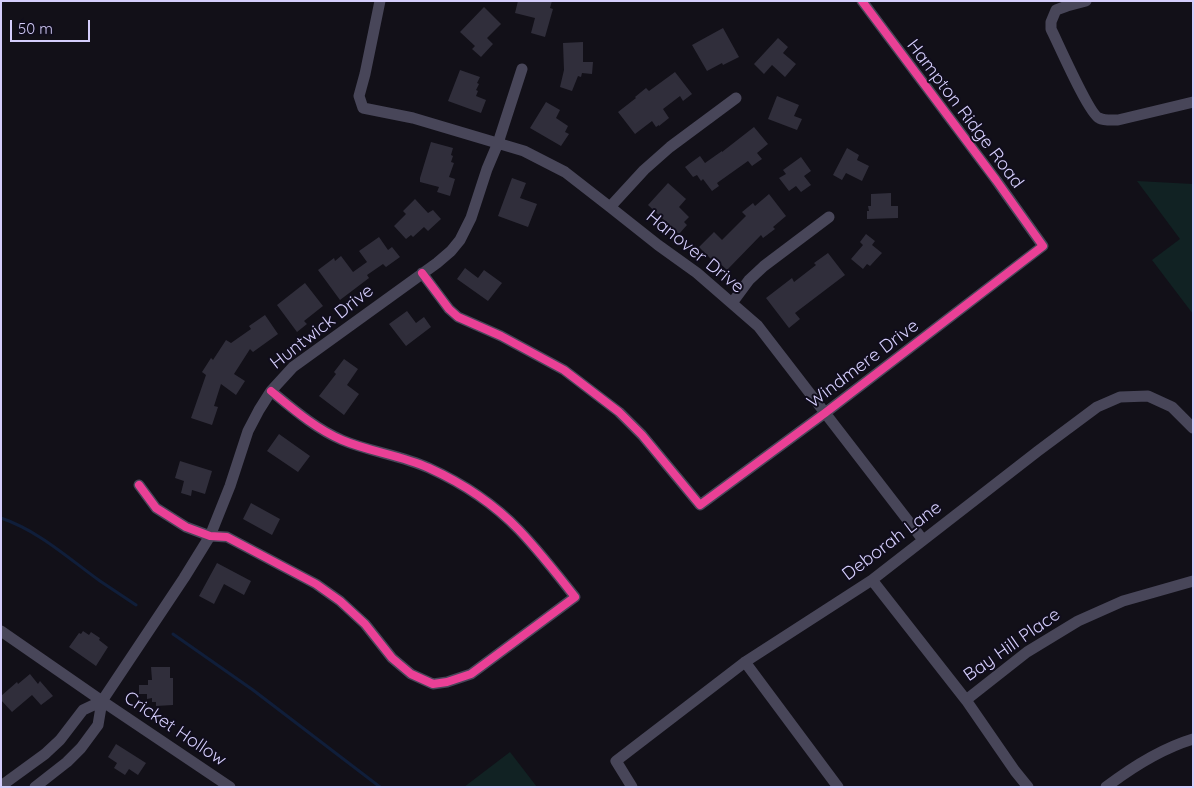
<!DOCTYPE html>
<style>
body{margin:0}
#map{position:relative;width:1194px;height:788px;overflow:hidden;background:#121018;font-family:Quicksand,sans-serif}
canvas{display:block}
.frame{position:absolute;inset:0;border:2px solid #d4cdfb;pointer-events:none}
.scale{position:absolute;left:10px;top:20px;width:80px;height:22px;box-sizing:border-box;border:2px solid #d4cdfb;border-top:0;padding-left:6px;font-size:15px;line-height:18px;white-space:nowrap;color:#d4cdfb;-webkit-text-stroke:4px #100d1c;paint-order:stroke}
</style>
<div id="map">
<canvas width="1194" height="788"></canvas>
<div class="frame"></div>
<div class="scale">50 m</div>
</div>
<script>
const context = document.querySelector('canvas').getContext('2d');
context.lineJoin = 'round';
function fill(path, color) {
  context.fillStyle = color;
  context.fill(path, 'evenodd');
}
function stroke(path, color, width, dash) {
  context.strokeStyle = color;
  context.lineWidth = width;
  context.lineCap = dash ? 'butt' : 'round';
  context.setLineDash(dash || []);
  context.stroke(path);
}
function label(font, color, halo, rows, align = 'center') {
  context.font = font + ' Quicksand,sans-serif';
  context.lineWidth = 4;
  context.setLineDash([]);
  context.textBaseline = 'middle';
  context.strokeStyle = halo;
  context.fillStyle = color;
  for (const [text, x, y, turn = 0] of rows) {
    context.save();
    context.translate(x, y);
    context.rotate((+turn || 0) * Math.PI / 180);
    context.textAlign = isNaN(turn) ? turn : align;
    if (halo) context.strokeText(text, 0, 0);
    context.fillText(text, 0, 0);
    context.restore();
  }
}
const green = new Path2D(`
 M1137,181L1193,184V314L1152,260L1180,239Z
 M510,752L537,787H464Z`);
const stream = new Path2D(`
 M1,518C39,531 68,558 100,581C112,589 124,597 136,605
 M173,634L253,690L380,787`);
const building = new Path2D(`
 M518,1H552L550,8L553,9L545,37L531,33L535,18L515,13Z
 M484,7L501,24L487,38L493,44L481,57L472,49L475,46L460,32Z
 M723,28L739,57L723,65L722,63L707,71L692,45Z
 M778,38L788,47L783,53L796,64L785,77L772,65L764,74L754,64Z
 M583,42V62H593L592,74L582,73L581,77L578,76L572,91L560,87L564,70L563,43Z
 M460,70L480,77L477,83L479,84L476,90L478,91L476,96L486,100L481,113L448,101Z
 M675,72L692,94L683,101L680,96L663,109L669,118L659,126V125L656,127L652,121L635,134L618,112L636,98L635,97L646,88L649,91Z
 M777,96L799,105L794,116L802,119L797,130L768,119Z
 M546,102L560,110L556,118L568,126L565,132L569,134L561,146L530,128Z
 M754,127L768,144L757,153L762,159L752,166L748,161L717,183L719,186L712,191L703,179L701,181L697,175L693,177L685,167L700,156L705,163L722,151V152Z
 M431,142L453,148L451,155L453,156L451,162L454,163L449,177L455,179L450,196L437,192L439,187L420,182V178Z
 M847,148L859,155L857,160L869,166L862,181L846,173L842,180L833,175Z
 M801,157L811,171L804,176L811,185L801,192L796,186L789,191L779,178L786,174L783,170Z
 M512,178L526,183L520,198L537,204L528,227L498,216Z
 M668,183L686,199L679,207L689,217L684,222L687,225L679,234L648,205Z
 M891,193V206H898V218L867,219V211H869L868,206H871V194Z
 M769,194L786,216L773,227L775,229L763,238L761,235L727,270L715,259L713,261L699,247L714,232L722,240L746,216L742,212L753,203L755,206Z
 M415,199L428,213L433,210L441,219L428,231L424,227L413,237L411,235L406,239L394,226L406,214L403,211Z
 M866,234L875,241L872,245L882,253L870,266L867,264L863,269L851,259L863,245L860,242Z
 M379,237L388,250L392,247L400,257L386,267L383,264L367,275L369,278L340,300L318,270L334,258L335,261L341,256L353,272L367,262L359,251Z
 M828,253L845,275L795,313L800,319L789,328L766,298L792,278L794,282L816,265L814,263Z
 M465,268L478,278L484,270L502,283L488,301L457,279Z
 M305,283L323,306L304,321L307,324L297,332L277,305Z
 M407,311L416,323L424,317L431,327L406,346L389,324Z
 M265,315L278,334L253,352L250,349L234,374L245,381L236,395L221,384L214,406L218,407L212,425L191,418L206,375L202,372L211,358L213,360L226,340L231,343L251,329L249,326Z
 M344,359L358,369L347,385L359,394L344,415L319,396L336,374L334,372Z
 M279,434L310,456L298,472L267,451Z
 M180,461L212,471L205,494L192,490L191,496L181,493L184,481L175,478Z
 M251,503L280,519L272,535L243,519Z
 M217,563L251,581L244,595L224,584L214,604L199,596Z
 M83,631L89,635L91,632L100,638L99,640L108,647L96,666L69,647L79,633L81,634Z
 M151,667H170V678H173V705L156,706V702H152V698L147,699V694H139V685H148V680H152Z
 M30,674L38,684L40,681L53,696L41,705L32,695L12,712L1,700V696L17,682L18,684Z
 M116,744L146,763L138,775L129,769L125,775L114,768L117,763L108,757Z`);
const street = new Path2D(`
 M380,1L365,74L359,96L363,108L413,118L524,151L565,172L610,207L658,245L697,273L758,326L923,540
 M1086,1L1067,6L1056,10L1051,22V29C1058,43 1089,114 1099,118C1105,121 1112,120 1118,120L1193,102
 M610,207L644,170L670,147L736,98
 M422,273L449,309L458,317L501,336L564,370L619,412L642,435L700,505L825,413L1043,246L996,180L862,1
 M732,303L749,280L764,266L829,217
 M139,485L156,508L186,527L210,536L227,537L316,584L340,601L365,624L392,658L411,674L433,684L447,682L471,674L575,597C557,574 539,551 519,530C494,504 462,483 429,468C401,455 370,452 342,440C316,429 293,409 271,391
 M872,580L966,700L1015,771L1028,787
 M1,631L102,701L230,787
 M745,662L838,787
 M966,700L1027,652L1078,621L1123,601L1193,581
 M1,786L45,754L60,740L83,710L102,701
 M35,787L67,762L81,748L98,725L102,701L184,578L210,536L230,486L248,431L259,410L271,391L293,367L437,263L451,251L460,240L471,218L487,169L498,143L522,69
 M632,787L616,761L745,662L872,580L1038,451L1097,407L1120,397L1148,396L1172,407L1193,428
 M1106,787C1131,768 1163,748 1193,739`);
const cycleway = new Path2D(`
 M422,273L449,309L458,317L501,336L564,370L619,412L642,435L700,505L825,413L1043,246L996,180L862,1
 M139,485L156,508L186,527L210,536L227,537L316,584L340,601L365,624L392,658L411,674L433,684L447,682L471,674L575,597C557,574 539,551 519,530C494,504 462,483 429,468C401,455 370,452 342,440C316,429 293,409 271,391`);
const streetNames = [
 ["Hampton Ridge Road",965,114,53],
 ["Hanover Drive",695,252,39],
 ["Huntwick Drive",322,327,-38],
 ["Windmere Drive",863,364,-37],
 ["Deborah Lane",892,541,-37],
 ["Bay Hill Place",1012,645,-35],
 ["Cricket Hollow",175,729,34]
];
fill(green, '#112223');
stroke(stream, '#101e3a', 3);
fill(building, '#302e3b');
stroke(street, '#484659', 11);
stroke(cycleway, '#ea4096', 8);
label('18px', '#d4cdfb', '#100d1c', streetNames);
</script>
